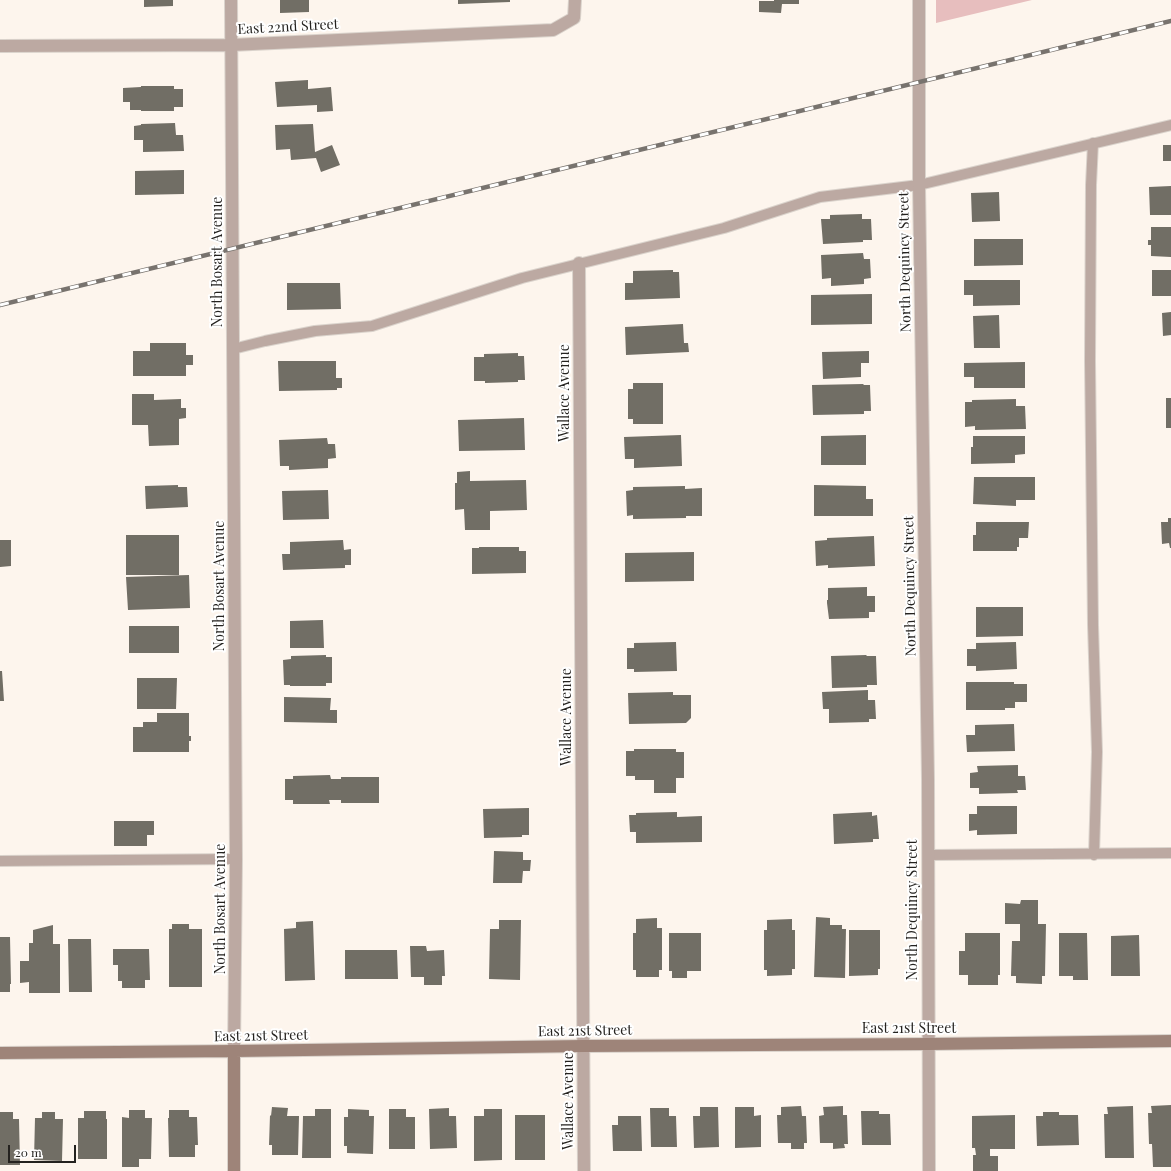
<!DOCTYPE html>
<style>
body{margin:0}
#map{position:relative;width:1171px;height:1171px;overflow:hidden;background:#fdf5ed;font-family:"Playfair Display",serif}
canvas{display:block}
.scale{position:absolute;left:8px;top:1145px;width:68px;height:18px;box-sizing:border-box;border:2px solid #24221f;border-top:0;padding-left:5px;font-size:12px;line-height:14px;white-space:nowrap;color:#24221f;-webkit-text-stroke:3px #fff;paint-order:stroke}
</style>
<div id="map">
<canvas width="1171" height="1171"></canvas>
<div class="scale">20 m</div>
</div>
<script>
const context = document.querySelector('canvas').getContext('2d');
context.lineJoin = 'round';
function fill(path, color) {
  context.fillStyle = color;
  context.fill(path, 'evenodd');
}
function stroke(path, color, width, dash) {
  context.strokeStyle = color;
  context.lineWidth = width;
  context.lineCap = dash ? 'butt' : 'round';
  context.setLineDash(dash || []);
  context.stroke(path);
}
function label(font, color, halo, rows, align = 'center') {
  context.font = font + ' "Playfair Display",serif';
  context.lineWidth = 4;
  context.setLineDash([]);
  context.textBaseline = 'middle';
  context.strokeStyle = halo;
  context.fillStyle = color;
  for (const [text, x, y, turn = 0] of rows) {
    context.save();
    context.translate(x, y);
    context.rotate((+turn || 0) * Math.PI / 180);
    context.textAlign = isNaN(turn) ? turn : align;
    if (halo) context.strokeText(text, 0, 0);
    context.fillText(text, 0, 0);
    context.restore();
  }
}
const green = new Path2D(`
 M936,0H1032L936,23Z`);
const building = new Path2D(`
 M144,0H173V6L144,7Z
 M280,0H309V12L280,13Z
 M458,0H510V2L458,4Z
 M774,0H799V4H782L781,13L759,12V1H774Z
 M308,80V89L331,87L333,111L317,112V105L277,107L275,82Z
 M141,86H174V89H183V107H174V111H141V110H130V102H123V88L141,87Z
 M175,123L176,135H183L184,151L143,152V140H134V126L141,125V124Z
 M313,124L315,152L332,145L340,165L321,172L316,158L291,160L290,149L276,150L275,125Z
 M1163,145H1171V161H1163Z
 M184,170V194L135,195V171Z
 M1171,186V215H1150L1149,187Z
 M999,192L1000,221L972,222L971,193Z
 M862,214V219H871L872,240H863V242L823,244L821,219H830V215Z
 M1151,227H1171V257L1151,256V245H1148V240H1151Z
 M974,239H1023V265L974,266Z
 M863,253L864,259H870L871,278L864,279V284L831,286V278L822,279L821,255Z
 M673,270V272H679L680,298L625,300V283H633V271Z
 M1152,270H1171V296H1152Z
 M964,280H1020V305L973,306V295H964Z
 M287,283H340L341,309L287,310Z
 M872,294V324L811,325V295Z
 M1171,312V335L1163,336L1162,313Z
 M999,315L1000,348H974L973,316Z
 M683,324L684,343H688L689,352L626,355L625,327Z
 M150,343H186V355H193V365H186V376H133V351H150Z
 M869,351V363H861V377L823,379L822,352Z
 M518,353V356H524L525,380H518V382L485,383V381H474V357H484V354Z
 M278,361H336V378H342V388H337V390L279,391Z
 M1025,362V388H974V377H964V363Z
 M633,383H663V424H633V419H628V389H633Z
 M863,384L864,385H870L871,411H864V414L813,415L812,385Z
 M132,394H154V400L181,399V408H186V418L179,419V445L149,446L148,425H132Z
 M1166,398H1171V428H1166Z
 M1016,399V406H1025L1026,429L975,430V426L965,427V402H972V400Z
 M524,418L525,450L459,451L458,420Z
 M681,435L682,466L634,468V459H625L624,437Z
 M866,435V465H821V436Z
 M973,436H1025V454L1015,455V463L971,464V447H973Z
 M327,438L328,444H335L336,458L328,459V468L289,470V466H280L279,440Z
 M470,471V481L526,480L527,510L490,511V530H465L464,509L455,510V483H457V472Z
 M974,477H1035V500H1016V506L973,504Z
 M178,485V487H187L188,507L146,509L145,486Z
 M814,485L866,486V499H873V516H814Z
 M685,486V489L702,488V516H686V518L633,519V515L627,516L626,491L633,490V487Z
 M328,490L329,519L283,520L282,491Z
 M1168,518H1171V548H1170L1169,543L1162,544L1161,522H1168Z
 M976,522H1029L1028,538H1019V547H1017V551H973V535H976Z
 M126,535H179V575H126Z
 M874,536L875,566L828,568V565L816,566L815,541L827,540V538Z
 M0,540H11V566L0,567Z
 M343,540L344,550L351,549V565H345V568L283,570L282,554H290V542Z
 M479,547H519V551H526V573L472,574V548H479Z
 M694,552V581L625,582V553Z
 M189,575L190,608L128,610L126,577Z
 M867,587V596H875V612H869V618L829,619L827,603V600H828V588Z
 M976,607H1023V636L976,637Z
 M323,620L324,648H290V621Z
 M129,626H179V653H129Z
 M676,642L677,671L634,672V669H627V648H634V643Z
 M1016,642L1017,669L976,671V666H967V649H976V643Z
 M326,655V657H332V683H326V686H290V685H284L283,660L291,659V656Z
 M866,655L867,656H876L877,685H867V687L832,688L831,656Z
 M0,671H2L4,701H0Z
 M137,678H177L176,709H137Z
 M966,682H1014V684H1027V702H1015V708H1005V710H966Z
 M868,690V700H875L876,719H869V722L829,723V709H823L822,692Z
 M673,692V695H691V718L686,723L629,724L628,693Z
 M284,697L331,698L330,710H337V723L284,722Z
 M157,713H189V736H191V741H189V752H133V727H143V722H157Z
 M1014,724L1015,751L967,752L966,735H975V725Z
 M634,749H676V752H684V778H676V793H654V780H635V776H626V751H634Z
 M1018,765V776H1025L1026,790H1017L1018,793L979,794V788H970V773L978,772L977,766Z
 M330,775L331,779H341V777H379V803H341V800H329L330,804H293V800H285V779H293V776Z
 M977,806H1017V834L977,835V830L969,831V814H977Z
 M529,808V835H522V837L484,838L483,809Z
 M677,812V817L702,816V842L636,843V832H630L629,815H636V813Z
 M872,812V816L877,815L879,839H873V842L834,844L833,814Z
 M114,821H154V835H147V846H114Z
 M494,851L523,852V860H531L530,871H523L522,883H493Z
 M1021,900H1038V924H1046L1045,976H1042V984L1016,983V976H1011L1012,941H1020V924H1005V903L1020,904Z
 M816,917L830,918V925H842V929H846L845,978L814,977Z
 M657,918V928H662V970H659V977H636V970H633V933H636V919Z
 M792,919V930H795V969H792V975L767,976V970H764V930H767V920Z
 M499,920H521L520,980L489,979L490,929H499Z
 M313,921L315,980L285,981L284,929L296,928V922Z
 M172,924H189V929H202V987H169V929H172Z
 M53,925V944H60V993H29V982L20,983V961H29V943H33V930Z
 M849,930H880V969H878V975L849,976Z
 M669,933H701V971H687V978H672V971H669Z
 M965,933H1000V975H998V985H968V975H959V951H965Z
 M1059,933H1087L1088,980H1073V976H1059Z
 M1139,935L1140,976H1111V936Z
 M0,937H10L11,984H10V992H0Z
 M68,939H91L92,992H69Z
 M410,946H426L427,951L444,950L445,976H442V985H424V977H411Z
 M113,949H149L150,980H145V988H122V981H118V965H113Z
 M345,950H397L398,979H345Z
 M1171,1105V1167H1153L1152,1144H1149L1148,1113H1152L1151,1106Z
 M801,1106L802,1116H806L807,1143H804V1149H791V1143H778L777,1115H781V1107Z
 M843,1106V1115H847L848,1144H844L845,1148L833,1149V1143H820L819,1116L824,1115L823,1107Z
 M1133,1106L1134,1158H1105L1104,1114H1108L1107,1107Z
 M272,1107L288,1108L287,1116H299L298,1155H272V1145H269L270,1115L271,1116Z
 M700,1107H718L719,1147L694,1148L693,1116H700Z
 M735,1107H754V1116L761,1115V1147L735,1148Z
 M449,1108V1116H456L457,1148L430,1149L429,1109Z
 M650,1108H669V1116H676L677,1147H651Z
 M315,1109H331V1158H302L303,1116H315Z
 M348,1109L369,1110V1116H374L373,1154L347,1153V1146H344V1117H348Z
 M389,1109H406V1117H415V1149H389Z
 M484,1109H502V1160L474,1161V1116H484Z
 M129,1110H145V1118H152L151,1159H139V1167H122V1117L129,1118Z
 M169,1110H189V1117H197L198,1145H195V1157H169L168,1118H169Z
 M84,1111H106V1119H107V1159H78V1118H84Z
 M861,1111H879V1114H890L891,1145H862Z
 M0,1112H13V1119H19L20,1165H0Z
 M42,1112H55V1119H63L62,1161L34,1160L35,1118H42Z
 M1043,1112H1059V1115H1078L1079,1145L1037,1146L1036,1116H1043Z
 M515,1115H545V1160H515Z
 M1015,1115V1149H990V1156H998V1171H973V1155H976L975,1148H972V1116Z
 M618,1116H641L642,1151H613L612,1125H618Z`);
const lane = new Path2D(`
 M1093,143L1091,185L1090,361L1093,625L1097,752L1094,855
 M233,349L265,341L315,331L372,326L522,278L724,228L820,197L919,185L1171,125
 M928,855L1171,853
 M0,861L236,859`);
const street = new Path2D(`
 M231,0L236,859L234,1051
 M919,0V185L928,779L929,1171
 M0,46L231,45L553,30L574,18L575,0
 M579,263L584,1171`);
const secondary = new Path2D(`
 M234,1051V1171
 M0,1053L234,1051L584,1046L929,1044L1171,1041`);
const rail = new Path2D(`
 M0,305L1171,21`);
const streetNames = [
 ["East 22nd Street",288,27,-3],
 ["North Bosart Avenue",218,262,-90],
 ["North Dequincy Street",905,262,-91],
 ["Wallace Avenue",565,393,-90],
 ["North Bosart Avenue",220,586,-90],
 ["North Dequincy Street",910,586,-91],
 ["Wallace Avenue",567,717,-90],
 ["North Bosart Avenue",221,909,-90],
 ["North Dequincy Street",913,910,-90],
 ["East 21st Street",909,1029],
 ["East 21st Street",585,1031,-1],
 ["East 21st Street",261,1036,-1],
 ["Wallace Avenue",569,1101,-90]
];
fill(green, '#e7bebe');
fill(building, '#716e65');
stroke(lane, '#dad3cc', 12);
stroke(street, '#dad3cc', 14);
stroke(secondary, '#dad3cc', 14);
stroke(lane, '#bca9a2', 10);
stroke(street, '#bca9a2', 12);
stroke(secondary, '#9e8479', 12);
stroke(rail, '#78736e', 4.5);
stroke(rail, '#fff', 3, [9]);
label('14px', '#24221f', '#fff', streetNames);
</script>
